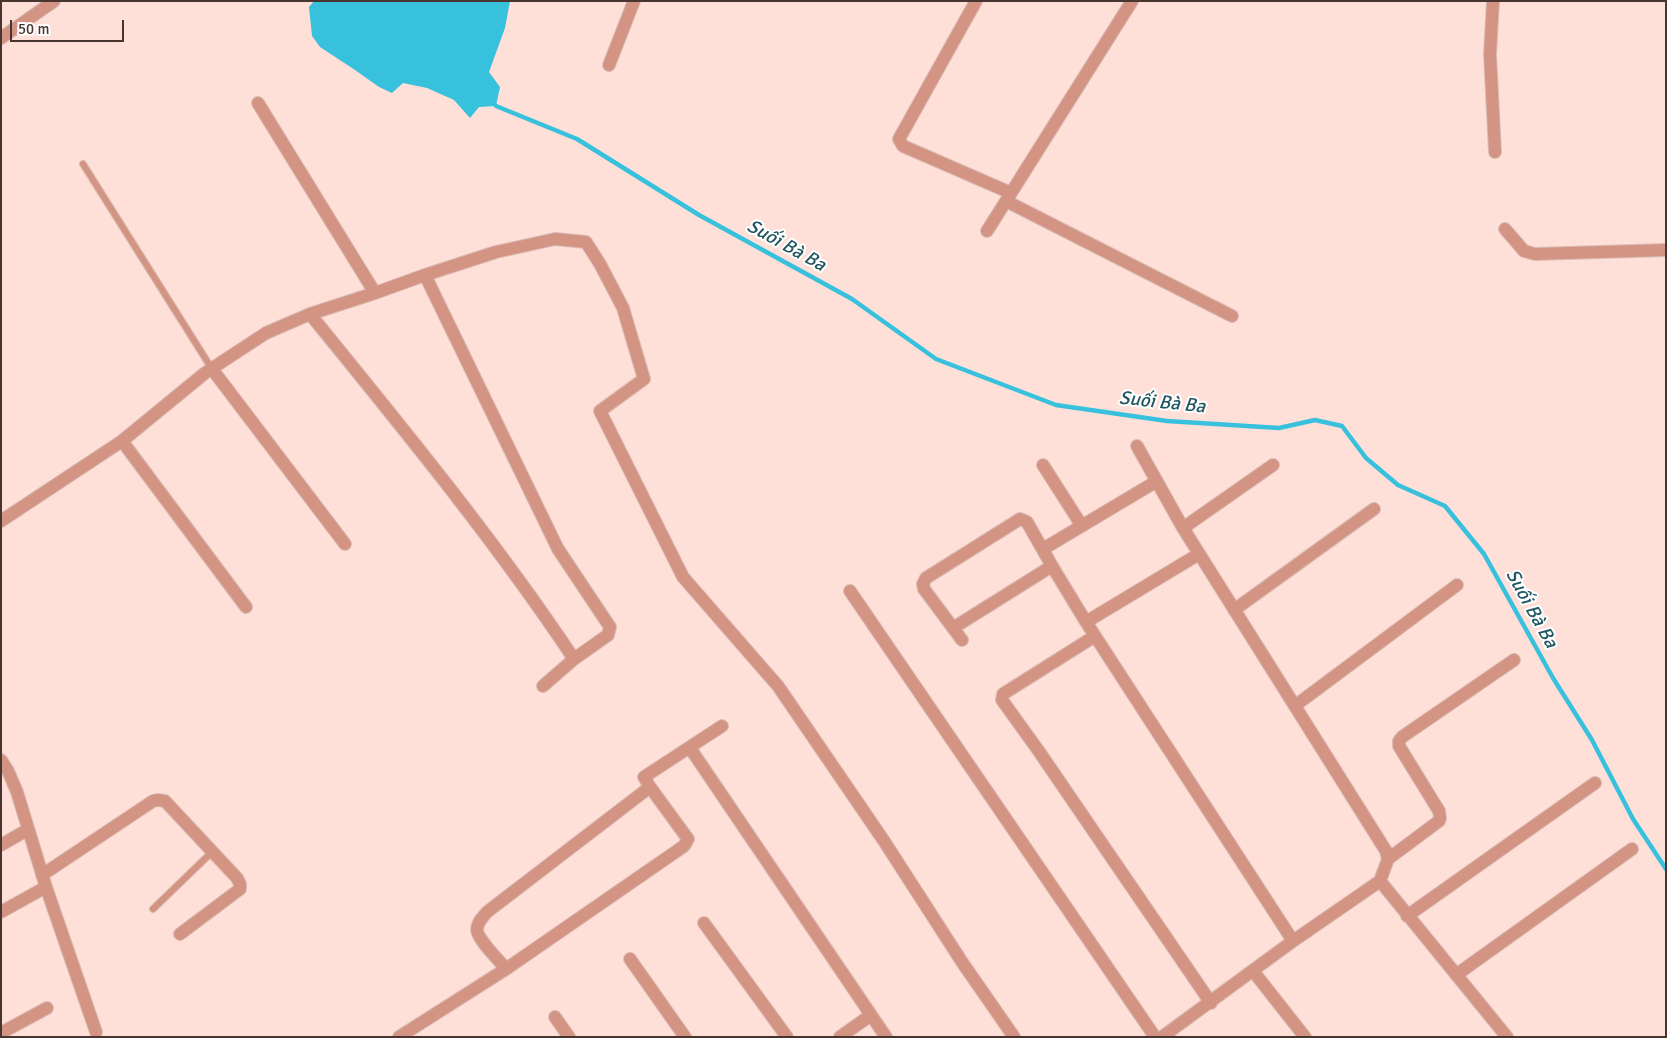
<!DOCTYPE html>
<meta charset="utf-8">
<style>
body{margin:0}
#map{position:relative;width:1667px;height:1038px;overflow:hidden;background:#fee0d8;font-family:Signika,sans-serif}
canvas{display:block}
.frame{position:absolute;inset:0;border:2px solid #493530;pointer-events:none}
.scale{position:absolute;left:10px;top:20px;width:114px;height:22px;box-sizing:border-box;border:2px solid #493530;border-top:0;padding-left:6px;font-size:15px;line-height:18px;white-space:nowrap;color:#493530;-webkit-text-stroke:4px #fff;paint-order:stroke}
</style>
<div id="map">
<canvas width="1667" height="1038"></canvas>
<div class="frame"></div>
<div class="scale">50 m</div>
</div>
<script>
const context = document.querySelector('canvas').getContext('2d');
context.lineJoin = 'round';
function fill(path, color) {
  context.fillStyle = color;
  context.fill(path, 'evenodd');
}
function stroke(path, color, width, dash) {
  context.strokeStyle = color;
  context.lineWidth = width;
  context.lineCap = dash ? 'butt' : 'round';
  context.setLineDash(dash || []);
  context.stroke(path);
}
function label(font, color, halo, rows, align = 'center') {
  context.font = font + ' Signika,sans-serif';
  context.lineWidth = 4;
  context.setLineDash([]);
  context.textBaseline = 'middle';
  context.strokeStyle = halo;
  context.fillStyle = color;
  for (const [text, x, y, turn = 0] of rows) {
    context.save();
    context.translate(x, y);
    context.rotate((+turn || 0) * Math.PI / 180);
    context.textAlign = isNaN(turn) ? turn : align;
    if (halo) context.strokeText(text, 0, 0);
    context.fillText(text, 0, 0);
    context.restore();
  }
}
const water = new Path2D(`
 M314,1H510L505,28L489,72L500,87L496,106L479,107L470,118L454,100L427,88L403,83L392,93L379,87L355,70L320,47L312,36L309,7Z`);
const stream = new Path2D(`
 M496,106L577,139L699,215L852,299L936,359L1056,405L1167,421L1279,428L1315,420L1342,426L1366,458L1398,485L1445,506L1484,554L1553,678L1592,740L1633,819L1666,869`);
const service = new Path2D(`
 M83,164L212,369
 M153,909L212,852`);
const minor = new Path2D(`
 M976,1L899,139L903,146L1011,193
 M1132,1L1006,201L1232,316
 M1493,1L1490,54L1495,152
 M1,38L54,1
 M609,65L634,1
 M258,103L375,293
 M1505,229L1524,251L1535,254L1666,250
 M987,231L1006,201
 M425,275L496,252L555,239L586,242L600,264L623,308L644,379L600,411L683,577L778,686L884,841L962,962L1014,1037
 M310,314C401,426 494,539 574,659
 M212,369L345,544
 M122,441L246,607
 M1137,446L1183,528
 M1043,465L1082,526
 M1,521L122,441L205,373L266,333L310,314L375,293L425,275L558,549L610,627L608,635L574,659L543,686
 M1043,549L1157,481
 M850,591L1155,1037
 M1234,610L1374,509
 M1086,622L1199,554
 M953,628L1052,566
 M1095,636L1003,694L1002,700L1038,750L1211,1003
 M962,640L924,589L923,584L926,578L1020,519L1027,522L1052,566L1086,622L1293,941
 M1296,705L1457,585
 M690,748L886,1037
 M1,760L8,771L17,792L46,887L96,1032
 M1,845L27,830
 M1388,859L1439,821L1440,818L1439,811L1399,746V741L1402,737L1514,660
 M42,875L153,801L158,800L165,801L237,878L240,884V889L180,934
 M1380,881L1507,1037
 M1,912L46,887
 M1407,916L1595,783
 M704,923L787,1037
 M630,959L685,1037
 M506,969C499,960 478,940 477,930C477,922 483,917 487,912L650,787
 M1253,971L1305,1037
 M1456,975L1632,849
 M555,1017L569,1037
 M1,1033L47,1008
 M399,1037L506,969L684,846L688,839L650,787L644,777L722,726
 M840,1037L871,1015
 M1162,1037L1293,941L1380,881L1388,859L1386,851L1183,528L1273,465`);
const waterNames = [
 ["Suối Bà Ba",786,246,29],
 ["Suối Bà Ba",1162,403,6],
 ["Suối Bà Ba",1531,609,61]
];
fill(water, '#38c1dc');
stroke(stream, '#38c1dc', 4.5);
stroke(service, '#dabeb6', 8);
stroke(minor, '#dabeb6', 14);
stroke(service, '#d39484', 6);
stroke(minor, '#d39484', 12);
label('italic 19px', '#215763', '#fff', waterNames);
</script>
